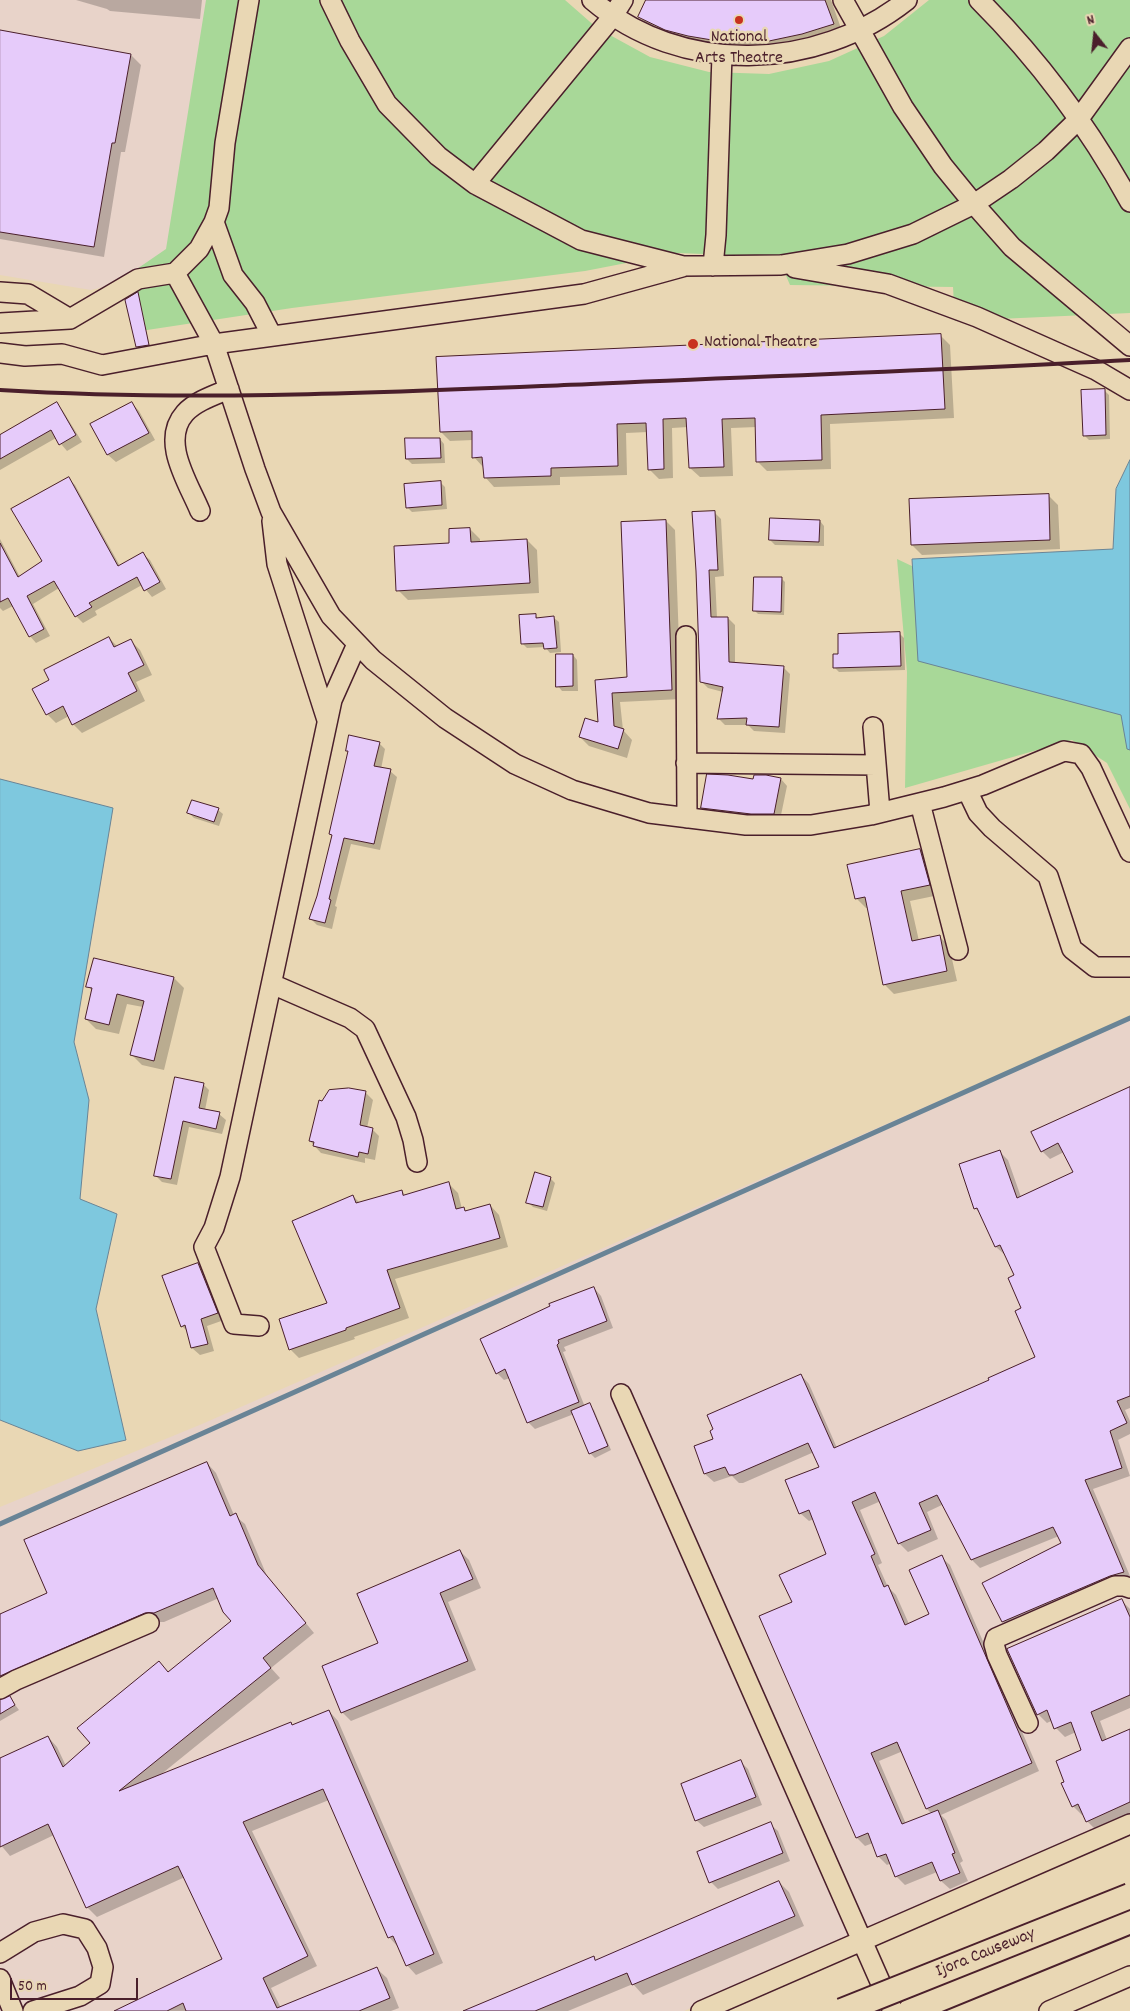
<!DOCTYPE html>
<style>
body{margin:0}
#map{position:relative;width:1130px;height:2011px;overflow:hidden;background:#e9d7b4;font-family:Dekko,sans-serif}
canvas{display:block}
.north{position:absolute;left:1070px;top:10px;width:50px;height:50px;-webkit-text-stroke:4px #e9d7b4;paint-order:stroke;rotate:344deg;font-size:14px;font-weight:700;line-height:20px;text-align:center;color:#4a1f2b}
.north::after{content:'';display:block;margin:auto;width:18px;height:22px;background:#4a1f2b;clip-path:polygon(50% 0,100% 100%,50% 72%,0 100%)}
.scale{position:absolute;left:10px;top:1978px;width:128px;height:22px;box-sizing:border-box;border:2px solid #4a1f2b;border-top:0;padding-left:6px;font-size:15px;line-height:18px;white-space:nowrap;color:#4a1f2b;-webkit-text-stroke:4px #e9d7b4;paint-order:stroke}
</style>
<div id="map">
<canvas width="1130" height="2011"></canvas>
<div class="north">N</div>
<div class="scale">50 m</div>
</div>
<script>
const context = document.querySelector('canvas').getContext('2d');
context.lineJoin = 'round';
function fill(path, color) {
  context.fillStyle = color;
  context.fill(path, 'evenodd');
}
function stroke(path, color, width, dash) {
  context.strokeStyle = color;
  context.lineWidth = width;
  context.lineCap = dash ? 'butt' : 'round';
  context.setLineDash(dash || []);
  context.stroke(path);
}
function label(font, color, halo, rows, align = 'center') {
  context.font = font + ' Dekko,sans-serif';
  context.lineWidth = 5;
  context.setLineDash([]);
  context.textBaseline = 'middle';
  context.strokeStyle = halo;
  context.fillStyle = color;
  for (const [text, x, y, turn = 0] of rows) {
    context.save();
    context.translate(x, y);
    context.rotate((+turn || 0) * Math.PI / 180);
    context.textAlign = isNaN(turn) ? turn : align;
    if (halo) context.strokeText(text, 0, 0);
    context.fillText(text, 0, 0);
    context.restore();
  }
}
const built = new Path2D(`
 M0,0H221L178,251L139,279L91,290L0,275Z
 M1130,1017V1813L684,2011H0V1507L202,1424Z`);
const green = new Path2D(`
 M206,0H565L597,28L650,57L709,72L769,74L829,61L884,36L929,0H1130V313L955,321L953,287L790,285L778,257L678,253L585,271L292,308L134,332L131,273L166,249Z
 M897,559L1130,669V809L1107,763L1072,740L905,788L907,672Z`);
const water = new Path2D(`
 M1130,460V750L1127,749L1121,715L918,661L912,559L1113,549L1116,489Z
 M0,779L113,808L74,1042L89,1100L80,1199L117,1214L96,1309L126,1440L78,1451L0,1420Z`);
const shadow = new Path2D(`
 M76,0H202L200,19L110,11L107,9Z
 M648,0H831L843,34L780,50L699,46L650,27L640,17Z
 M0,32L131,55L141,65L125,152H121L104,257L0,239Z
 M137,294L150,347L139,349L137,347Z
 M941,336L950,345L954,418L830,424L831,469L767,471L758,462L757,427L731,428L733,476L700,477L690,468L688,427L672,428L673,478L659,479L649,469L648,432L626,433L627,475L560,477V485L494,487L485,477L483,467L474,457L473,440L450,441L441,432Z
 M1104,390L1109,395L1110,439L1089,440L1084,435Z
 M132,403L139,411L155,440L116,462L108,455L92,425Z
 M57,404L63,411L82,442L67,451L56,438L0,470V436Z
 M440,439L444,444L445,463L412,464L407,459Z
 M68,478L75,485L120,566L143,554L150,560L166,589L152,597L142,585L95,611L97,615L83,623L76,616L59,588L33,604L50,636L36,643L30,636L13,606L3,611L0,608V539L20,577L44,561Z
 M440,482L445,487L447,509L412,512L407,507Z
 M1048,495L1058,505L1060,549L922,555L912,545Z
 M714,512L721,519L724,576L715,577L717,618H728L735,625V664L783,667L790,674L785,733L754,731L748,725H725L718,718L723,692L708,688L701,681L697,571Z
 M666,521L675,530L681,699L620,702L623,730L632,740L627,758L589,746L580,737L600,723L597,681L629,678Z
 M820,521L824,526V546L775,545L770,540Z
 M470,529L480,539V543L527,540L537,550L539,593L408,600L398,590Z
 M781,578L785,582L784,615L758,614L754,610Z
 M535,615L539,619L554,618L559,622L561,652L550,653L545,647L527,648L522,643Z
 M899,633L904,638L905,670L839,672L834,667Z
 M109,638L118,647L131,641L140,650L152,675L136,682L145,701L82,733L73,724L69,716L56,723L47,714L51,680Z
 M573,655L577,660L578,691H562L558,686Z
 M379,743L385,749L381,769L390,771L397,777L380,850L351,844L335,906L337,907L332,929L317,925L310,918L318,896L333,836L330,834L349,752L347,750Z
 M781,779L787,786L780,820L708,814L702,808L754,781Z
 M218,810L223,814L219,826L194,818L189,813Z
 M920,850L930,860L939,895L910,901L919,941L939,936L949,946L957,981L894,994L884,984L868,908H866L856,898Z
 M174,978L184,988L164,1070L142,1065L132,1055L143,1007L127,1004L119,1034L96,1029L86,1019L93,992L88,986Z
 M176,1078L203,1084L209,1090L205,1110L219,1114L226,1120L222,1134L189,1127L177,1185L162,1182L156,1176Z
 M1130,1087V1408L1125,1410L1130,1421V1434L1118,1440L1130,1476L1093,1489L1130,1576V1581L1011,1630L1003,1622L1062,1543L1059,1536L980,1568L972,1560L944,1504L927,1512L938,1539L908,1552L899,1543L881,1501L860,1510L882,1563L878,1565L888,1587L896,1595L909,1624L930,1615L941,1557L950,1565L1039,1771L941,1815L946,1820L963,1861L960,1863L968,1881L950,1889L941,1881L937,1872L905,1885L896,1876L891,1863L887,1865L878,1856L873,1843L865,1846L857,1838L794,1603L828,1554L814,1519L809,1521L800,1513L821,1468L814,1452L743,1483H739L732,1476L714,1482L705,1474L695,1446L715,1439L801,1375L809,1384L837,1448L990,1381L1036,1358L1022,1309L1015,1276L1005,1255L996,1247L981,1214L975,1208L999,1151L1008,1160L1021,1197L1074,1173L1064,1152L1050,1159L1042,1151L1033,1133ZM903,1751L927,1809L932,1814L906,1824L879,1761Z
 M349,1090L366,1093L373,1100L367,1128L372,1129L379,1136L375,1160L365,1158V1163L321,1153L310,1141L322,1102Z
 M550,1178L555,1183L547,1211L533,1207L528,1202Z
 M449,1184L458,1193L462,1209L467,1212L490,1205L499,1215L508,1247L395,1279L409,1318L354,1337L355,1339L299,1358L290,1349L329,1304L353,1196L360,1203L402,1191L406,1196Z
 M198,1264L205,1271L224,1320L207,1326L214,1351L200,1355L192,1348L188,1332L182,1326Z
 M594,1288L601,1296L613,1328L564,1347L566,1351L563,1352L585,1407L589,1405L594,1410L611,1450L595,1458L590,1453L574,1414L535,1429L528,1422L510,1378L504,1380L497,1373Z
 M207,1463L216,1473L234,1515L245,1524L267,1576L314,1633L271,1668L280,1678L159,1776L293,1726L329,1711L338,1721L443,1963L416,1975L407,1965L398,1947L389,1937L329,1800L252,1831L317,1966L271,1988L281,2008L377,1969L387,1978L399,2008L391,2011H117L224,1960L185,1877L97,1917L87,1907L54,1835L10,1856L0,1844V1759L48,1737L57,1747L66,1766L92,1743L159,1663L169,1673L232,1621L219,1598L164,1622H155L0,1689V1615L49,1594Z
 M460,1551L469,1560L481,1588L448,1602L476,1670L351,1721L342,1712L380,1644Z
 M1122,1601L1130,1609V1708L1100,1721L1107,1740L1130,1730V1815L1096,1830L1087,1821L1084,1814L1082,1815L1073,1806L1066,1783L1083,1751L1076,1732L1065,1737L1056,1728L1053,1720L1047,1723L1038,1714Z
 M10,1698L19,1710L0,1721V1701Z
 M741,1762L748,1769L762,1805L704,1827L696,1820Z
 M770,1824L778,1831L790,1861L718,1889L711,1882Z
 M779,1882L789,1892L804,1926L643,1995L633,1984L568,2011H465L594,1958L596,1961Z`);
const stream = new Path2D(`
 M0,1524L1130,1018`);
const building = new Path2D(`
 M646,0H825L834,24L802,34L769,41L730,43L688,36L665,30L638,17Z
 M0,30L131,54L115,143H112L94,247L0,232Z
 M138,292L149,345L136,347L125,300Z
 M941,334L945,409L821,415L822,460L756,462L755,418L722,419L724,467L689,468L686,418L663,419L664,469L648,470L646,423L617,424L618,466L551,468V476L484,478L482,457L472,458V431L440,432L436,357Z
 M1105,389L1106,435L1083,436L1081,390Z
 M57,402L76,435L59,445L51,430L0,459V435Z
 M132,402L149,433L107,455L90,424Z
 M405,438H440L441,458L406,459Z
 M69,477L118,566L143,552L160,582L144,591L137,577L89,603L92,607L75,617L54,581L27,596L44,629L29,637L8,598L0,602V543L18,577L42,561L11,509Z
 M441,481L442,505L406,508L404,484Z
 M1049,494L1050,540L911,545L909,499Z
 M715,511L718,570H709L711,617H728L729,662L784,666L779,727L746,725L747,718L717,719L723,687L700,682L696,571L692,512Z
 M770,518L820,520L819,542L769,540Z
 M666,520L672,690L612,693L614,726L624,729L618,749L579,737L585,718L598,722L595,680L627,677L621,522Z
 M470,528L471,542L527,539L530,583L396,591L394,546L449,543V529Z
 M754,577H782L781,612L753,611Z
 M536,614V618L554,616L557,648L544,649L543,643L521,644L519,615Z
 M900,632L901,666L833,668V654H838V634Z
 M109,637L114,647L131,639L144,665L128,673L137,691L72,725L63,706L46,715L32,689L49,680L44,670Z
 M556,654H573V686L556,687Z
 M349,735L380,742L374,766L391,769L374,844L344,838L329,899L331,900L325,923L309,919L317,896L332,835L329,834L348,751H346Z
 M707,774L728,775L753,779L754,775H766L781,778L774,814H751L701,808Z
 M192,800L219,808L214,822L187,813Z
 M920,849L930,885L901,891L912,941L940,935L947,971L883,985L865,897L855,899L847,865Z
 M94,958L174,977L154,1061L130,1055L144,1001L117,994L109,1025L85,1019L92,988L86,987Z
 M175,1077L204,1083L199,1108L220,1112L216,1129L183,1121L171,1179L154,1176Z
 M1130,1087V1396L1117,1401L1127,1423L1110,1431L1122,1468L1085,1480L1124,1572L1110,1576L1002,1622L982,1583L1061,1543L1053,1527L971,1560L937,1495L919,1503L931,1530L898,1544L875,1492L852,1502L875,1554L871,1556L884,1587L888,1585L905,1625L929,1614L909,1570L942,1555L1032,1763L926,1809L897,1742L871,1753L902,1824L938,1810L955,1853L952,1854L960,1873L940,1881L932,1862L895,1877L886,1854L877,1857L868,1833L856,1838L759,1616L792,1602L779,1575L826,1554L809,1510L799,1514L785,1480L819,1467L808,1443L734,1475H729L725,1467L704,1474L694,1446L713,1439L710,1431L713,1429L707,1415L801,1374L834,1448L989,1380L988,1378L1035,1357L1015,1311L1021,1308L1008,1278L1014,1275L1000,1245L995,1247L977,1208L974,1209L959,1164L1000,1150L1017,1198L1073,1172L1058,1143L1041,1152L1031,1132Z
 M349,1088L366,1091L360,1125L373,1128L368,1154L359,1152L358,1157L313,1146L314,1142L309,1141L319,1100L322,1101L329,1090Z
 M535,1172L551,1177L543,1207L526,1203Z
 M449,1182L456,1209L464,1207L465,1211L490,1204L500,1238L387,1270L400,1308L346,1328V1330L289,1350L279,1319L327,1303L292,1221L353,1195L356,1203L402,1190L403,1195Z
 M198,1263L218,1313L201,1319L208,1344L191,1348L185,1325L181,1327L162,1276Z
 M594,1287L607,1321L558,1340L559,1343L557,1345L579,1402L527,1423L505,1369L496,1374L480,1339L550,1306L549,1304Z
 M590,1403L608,1446L589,1454L571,1411Z
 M207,1462L230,1516L236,1513L258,1565L306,1623L263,1658L271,1668L119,1791L291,1722L292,1725L329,1710L434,1954L406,1966L393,1936L388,1938L323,1789L243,1822L308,1956L263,1978L277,2008L377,1967L390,1998L359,2011H186L183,2003L167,2011H114L222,1959L178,1866L86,1908L48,1824L0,1847V1758L48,1736L63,1767L90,1743L77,1728L159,1661L168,1672L231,1621L223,1612L213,1588L154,1613H145L0,1676V1614L47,1593L24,1540Z
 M460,1550L473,1579L440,1593L468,1661L341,1713L322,1666L378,1643L357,1594Z
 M1122,1599L1130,1617V1695L1091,1712L1102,1741L1130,1729V1802L1086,1822L1078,1804L1072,1807L1061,1783L1064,1782L1056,1761L1081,1750L1071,1722L1054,1729L1047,1710L1037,1715L1007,1649Z
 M10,1696L15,1705L0,1714V1700Z
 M741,1760L756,1797L695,1821L681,1784Z
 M771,1822L783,1853L709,1883L697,1852Z
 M779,1881L795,1916L632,1985L627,1973L535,2011H463L594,1956L595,1960Z`);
const minor = new Path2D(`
 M330,0L350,41L387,104L438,156L475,184L581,240L683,266L781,265L848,254L913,234L974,204L1011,179L1046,151L1078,120L1130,48
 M592,0C681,76 816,72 907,0
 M843,0L903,107L943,166L974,204L1012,247L1130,346
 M979,0C1038,59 1090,129 1130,202
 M475,184L613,16L623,0
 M214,222L233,275L255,303L272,336
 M713,266L716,235L722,55
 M795,268L888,284L977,317L1096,370L1130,390
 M175,273L214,344L255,469L271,512L331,616L373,660L445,718L515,764L572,790L649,813L746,825H811L871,815L944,797L983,785L1064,751L1081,754L1091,768L1130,852
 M0,292L28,294L70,319
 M0,323L70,319L138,279L175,273L199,249L214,222L219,208L225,143L249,0
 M0,353L25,356L62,354L102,365L214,344L584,294L682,267
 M200,511C188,482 160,441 185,413C196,401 215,395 229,389
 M272,521L277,564L327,720
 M686,636L687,818
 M873,727L880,812
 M686,763L876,765
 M967,790L978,813L992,828L1048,876L1072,949L1095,967H1130
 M920,803L958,950
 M272,984L350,1018L365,1029L406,1117L413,1140L417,1162
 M259,1326L234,1324L204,1247L214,1228L230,1177L332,700L357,644
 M621,1394L893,2011
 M0,1689L16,1680L149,1623
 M1028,1723L997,1655L994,1644L996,1638L1115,1586H1124L1130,1588
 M0,1953L34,1932L63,1924L85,1929L97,1948L103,1967L100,1984L80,1996L33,2011
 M0,1979L13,2011
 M701,2011L1130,1824
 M1049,2011L1130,1976`);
const major = new Path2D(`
 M910,2011L1130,1921`);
const rail = new Path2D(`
 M0,390C197,402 394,392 591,384C770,376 950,370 1130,360`);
const majorBridge = new Path2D(`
 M842,2011L1130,1896`);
const markers = [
 [739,20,5,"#c8321e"],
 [693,344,6,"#c8321e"]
];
const poiNames = [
 ["National",739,39],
 ["Arts Theatre",739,60],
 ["National Theatre",704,344,"left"]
];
const streetNames = [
 ["Ijora Causeway",986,1954,-22]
];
fill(built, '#e8d3c9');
fill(green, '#a8d898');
fill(water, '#7ec8de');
stroke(water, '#698496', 1);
fill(shadow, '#0003');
stroke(stream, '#698496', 5);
fill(building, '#e6cbfa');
stroke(building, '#4a1f2b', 1);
stroke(minor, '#4a1f2b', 22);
stroke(major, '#4a1f2b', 28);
stroke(minor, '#e9d7b4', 19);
stroke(major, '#e9d7b4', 24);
stroke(rail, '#4a1f2b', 4);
stroke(majorBridge, '#4a1f2b', 28, []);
stroke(majorBridge, '#e9d7b4', 24);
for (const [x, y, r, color] of markers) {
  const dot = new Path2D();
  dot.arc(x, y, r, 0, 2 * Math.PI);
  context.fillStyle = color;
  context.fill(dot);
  stroke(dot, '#e9d7b4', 2);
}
label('18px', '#4a1f2b', '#e9d7b4', poiNames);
label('18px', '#4a1f2b', '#e9d7b4', streetNames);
</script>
